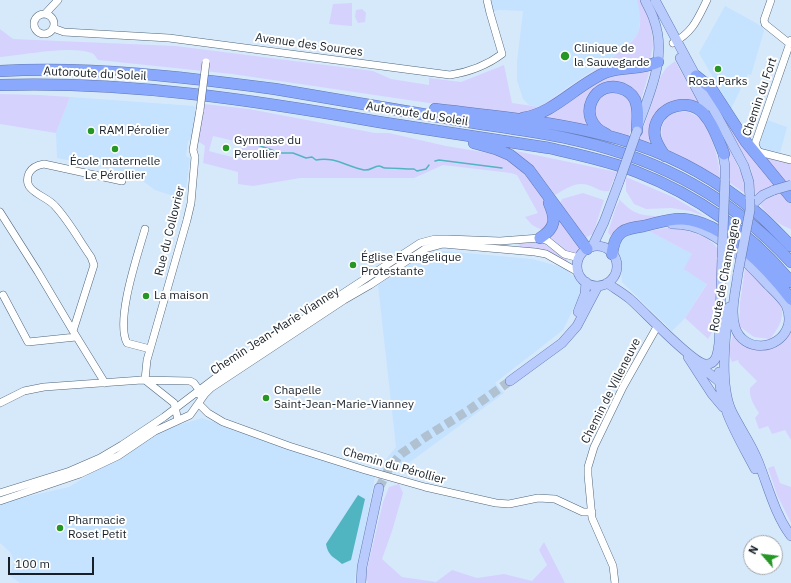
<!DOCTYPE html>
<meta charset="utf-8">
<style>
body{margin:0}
#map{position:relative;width:791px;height:583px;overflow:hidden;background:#d6e9fb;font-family:"IBM Plex Sans",sans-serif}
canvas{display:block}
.north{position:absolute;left:743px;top:535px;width:40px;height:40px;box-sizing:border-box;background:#fff;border:1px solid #a2a6a9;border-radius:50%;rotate:298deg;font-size:11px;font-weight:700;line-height:16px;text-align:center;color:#172028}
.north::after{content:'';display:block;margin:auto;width:14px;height:18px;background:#269725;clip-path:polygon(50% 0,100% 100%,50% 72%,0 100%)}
.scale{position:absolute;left:8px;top:557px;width:86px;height:18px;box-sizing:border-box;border:2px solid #172028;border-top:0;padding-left:5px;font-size:12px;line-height:14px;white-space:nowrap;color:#172028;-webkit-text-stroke:3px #fff;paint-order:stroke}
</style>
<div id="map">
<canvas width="791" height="583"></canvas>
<div class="north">N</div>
<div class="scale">100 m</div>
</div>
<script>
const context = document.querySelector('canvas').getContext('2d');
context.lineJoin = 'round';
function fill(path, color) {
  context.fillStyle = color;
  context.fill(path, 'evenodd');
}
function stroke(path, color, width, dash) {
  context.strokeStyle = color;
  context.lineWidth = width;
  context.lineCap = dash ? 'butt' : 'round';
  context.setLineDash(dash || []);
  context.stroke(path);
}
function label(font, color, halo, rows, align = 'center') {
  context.font = font + ' "IBM Plex Sans",sans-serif';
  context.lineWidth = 4;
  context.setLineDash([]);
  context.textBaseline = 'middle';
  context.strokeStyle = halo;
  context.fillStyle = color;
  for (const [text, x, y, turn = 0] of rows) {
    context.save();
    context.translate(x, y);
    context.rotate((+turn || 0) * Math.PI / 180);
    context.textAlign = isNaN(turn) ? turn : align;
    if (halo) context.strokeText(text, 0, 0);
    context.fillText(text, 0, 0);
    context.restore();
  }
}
const built = new Path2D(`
 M491,0H637L641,14L638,34L624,49L539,107L529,105L523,99L517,80V62L523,11L499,10L493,11Z
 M725,6L756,23L763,28L764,31L751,75L748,74L731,109L699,53Z
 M70,97L194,106L197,110L193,137L188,141L186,156L190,158L185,195L180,198L155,190L132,173L57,158L56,133Z
 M767,120L787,127L780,153L758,148Z
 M649,231L692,254L707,283L685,318L672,331L622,282L618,245L627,234Z
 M443,251L532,259L565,268L581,284L579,297L563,330L495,383L504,393L395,473L379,468L396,447L378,285L421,257Z
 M202,418L375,477L354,583H20L10,576L14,560L10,552L0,543V503L69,487L162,430Z`);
const green = new Path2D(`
 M637,0H643L653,23L652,32L653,46L650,59L626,67L552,104L521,114L497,113L232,74L98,60C96,57 94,54 92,53C71,45 24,55 0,57V29L13,39L176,46L373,71L391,79L429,85V78L461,82L504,65L512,103L539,107C557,95 632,49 638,33C642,22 640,11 637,0Z
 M352,3V26L329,24L333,4Z
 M362,9L366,13L365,22L358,23L355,17L356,10Z
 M675,61L700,106L662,110L651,139L649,142L639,141L661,76L666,68Z
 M648,69L649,73L640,103L629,88L599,86L592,129L543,119V115L607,75Z
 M614,92L626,97L633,102V124L628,138C615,132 591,127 595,107C595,103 599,99 601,96Z
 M0,94L40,95L70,97L56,133L0,124Z
 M712,96L778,185L767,188L757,196L755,193L751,169Z
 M204,104L249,109L375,133H389L446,146L495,154L510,161L525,170L536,184L550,209L549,226L542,230L532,225L525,217L538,213L517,175L511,173L443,165L414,178H300L253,186L238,184V172L203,163L205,146L198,141ZM213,136L243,143L239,159L209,151Z
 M687,111C690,113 695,115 698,117C711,128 720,162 720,178L669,151L661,139L662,126L666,118L673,113Z
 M725,140L743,177L746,194L730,183V162Z
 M507,150L521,152L617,172L609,191C600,192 597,188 588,185C576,181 565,189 555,195L542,178Z
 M760,156L791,162V182L783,184Z
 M626,177L673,197L707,217L690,211L671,208L646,209L634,204L626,191Z
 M782,191L791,201V229C778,225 768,215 760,205L769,195Z
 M583,193L604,200L593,234L585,238L560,203L562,199Z
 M619,199C634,215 641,216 663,216L612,237L609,234L608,232L616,207L619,202Z
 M557,213L582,248L577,255C565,252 558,245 550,236Z
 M671,227C688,231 710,234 719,251L715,327L708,339L685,318L707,284L684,269L692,254L649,231Z
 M535,242L544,244L568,259L567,262L521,248L518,243Z
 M745,268C752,274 779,301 781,307C785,319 777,330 770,339L754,337L739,326L740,303Z
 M791,325V440L785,430L772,434L768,426L759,429L755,418L759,413C754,405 749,398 750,388L757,381L739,363L738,360L732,362L728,352L733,335L750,347L767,350L778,345Z
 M774,466L780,483L791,487V523L777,495L768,468Z
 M399,484L403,493L392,531L382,559L402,577L436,582L452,570L477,578L504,574L532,581L547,565L539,550L544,542L565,583H368L365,578L383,502L389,487Z`);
const water = new Path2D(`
 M358,495L365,499L351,560L342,564C334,557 328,556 326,544Z`);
const stream = new Path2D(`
 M245,140H250L255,144L280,153H293L306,158L312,157L316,160C334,156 348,167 364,170C370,171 374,166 379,166C381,166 383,168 385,168C395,168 404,169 414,169L417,171L426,169L429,165
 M435,161L439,160L502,168`);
const majorTunnel = new Path2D(`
 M379,488L388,470L401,454L427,436L469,410L510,381`);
const minor = new Path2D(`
 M771,0L764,20L765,24L790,44
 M34 24a10 10 0 1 1 20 0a10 10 0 1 1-20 0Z
 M45,14L58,0
 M53,28L64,32L169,38L450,75C469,72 486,66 502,54L490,13L487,0
 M791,40L755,144L757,149L759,152L791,160
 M673,43C693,32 697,20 707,0
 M0,212L38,272L73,331
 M145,229C138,254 115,320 127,343L150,349
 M3,295L28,342L76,337
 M145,380L147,360L187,220L191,203L195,157L193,150L200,110
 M145,380L174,403L178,420
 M105,383L73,331L94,265L91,257C79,240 69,221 55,206C46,195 21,192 29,173C32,167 38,165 44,164L122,181
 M0,403L24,391L44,387L142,380L190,381L194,383L199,390L198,394
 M199,404L208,413L223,422L289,446L365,470L425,487L496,503L509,504L538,498L555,499L583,512H592
 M0,493L70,471L100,458L122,445L164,417L218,376L270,341L420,243L435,239H447L500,241L540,238L548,241L564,254L579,258
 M0,501L80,474L118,456L155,431L190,415L205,394L211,388L344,300L370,285L425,249L443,244L535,252L546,254L578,272
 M615,583L613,566L592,518L588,475V467L594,447L623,387L658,325`);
const major = new Path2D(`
 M655,0L744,166L749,182L750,199
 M680,58L706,107
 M639,123C651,90 667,55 654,20C652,13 648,7 645,0
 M722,148L725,166V180
 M755,202L763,195L774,190
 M672,224C684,224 697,227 708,233C731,245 750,266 768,285C774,291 781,297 786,305C789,312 790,319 788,326C780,351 743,353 735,327C730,310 736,290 738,273
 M577 266a20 20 0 1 1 40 0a20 20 0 1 1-40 0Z
 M592,247L604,222L619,182
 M607,283C614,288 623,293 630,299C643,310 693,364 706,364C717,365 718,351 719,343
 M729,307C725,335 720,384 731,410C739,427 751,443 758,461C768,486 775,515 791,536
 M578,312L585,294L586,282
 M719,347L722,258
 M688,357L712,394L723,407
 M700,362L704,369L722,384
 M719,372C719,408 739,438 755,469
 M510,381L562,343L577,326L598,286
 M361,583L362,567L379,488`);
const highway = new Path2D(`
 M0,71C92,66 184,77 275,89C339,100 404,111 469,122C505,128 543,132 579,141C662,160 733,199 791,262
 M696,76L711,88L746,142L791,197
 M0,85C128,81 253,100 379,122C435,131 492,139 549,148C579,155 609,161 637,172C696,195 751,233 791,282
 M435,109C501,117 575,123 638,145C680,159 722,184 756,212C769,223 780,235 791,246
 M523,118C555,113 577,84 607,72C623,66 641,70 658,62
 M606,134C573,119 595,75 625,90C630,92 635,98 636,103C639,112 637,122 637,131
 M474,143L496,149L510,155L529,170L587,249
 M665,156C661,150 657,145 655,137C650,111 684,94 703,113C713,124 718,139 724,154
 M540,238C556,228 556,219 549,203
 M612,254C615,231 623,229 644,226C657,223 670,218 683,219C724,222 768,269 791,299`);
const minorBridge = new Path2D(`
 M200,110L206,62`);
const majorBridge = new Path2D(`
 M619,182L637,131
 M774,190L791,185
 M722,258L725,180
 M738,273L750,210V199`);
const markers = [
 [565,56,5,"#269725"],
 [718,69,4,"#269725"],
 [91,131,4,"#269725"],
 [226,148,4,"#269725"],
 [115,149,4,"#269725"],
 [353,265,4,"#269725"],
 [146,296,4,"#269725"],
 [266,398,4,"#269725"],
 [60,528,4,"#269725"]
];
const streetNames = [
 ["Avenue des Sources",309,45,8],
 ["Autoroute du Soleil",95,74,3],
 ["Chemin du Fort",760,97,-71],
 ["Autoroute du Soleil",417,114,9],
 ["Rue du Collovrier",170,231,-76],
 ["Route de Champagne",725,275,-79],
 ["Chemin Jean-Marie Vianney",275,331,-33],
 ["Chemin de Villeneuve",611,391,-63],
 ["Chemin du Pérollier",394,466,16]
];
const poiNames = [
 ["Clinique de",574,49],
 ["la Sauvegarde",574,63],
 ["Rosa Parks",718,82,"center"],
 ["RAM Pérolier",99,131],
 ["Gymnase du",234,141],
 ["Perollier",234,155],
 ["École maternelle",115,162,"center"],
 ["Le Pérollier",115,176,"center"],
 ["Église Evangelique",361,258],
 ["Protestante",361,272],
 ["La maison",154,296],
 ["Chapelle",274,391],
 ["Saint-Jean-Marie-Vianney",274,405],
 ["Pharmacie",68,521],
 ["Roset Petit",68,535]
];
fill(built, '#c5e2ff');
fill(green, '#d6d2fe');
fill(water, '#50b5c0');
stroke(stream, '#50b5c0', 1.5);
stroke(majorTunnel, '#b0c1d1', 9, [9, 4.5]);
stroke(minor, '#52667a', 8);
stroke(major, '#6278b2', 10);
stroke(highway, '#6278b2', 12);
stroke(minor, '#fff', 7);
stroke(major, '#b9cbfd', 9);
stroke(highway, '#8aa8fc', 11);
stroke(minorBridge, '#52667a', 8, []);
stroke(majorBridge, '#6278b2', 10, []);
stroke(minorBridge, '#fff', 7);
stroke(majorBridge, '#b9cbfd', 9);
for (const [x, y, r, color] of markers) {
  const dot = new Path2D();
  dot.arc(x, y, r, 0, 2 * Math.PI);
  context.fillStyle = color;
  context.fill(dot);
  stroke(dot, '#fff', 1.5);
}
label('12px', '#172028', '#fff', streetNames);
label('12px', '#172028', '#fff', poiNames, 'left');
</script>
